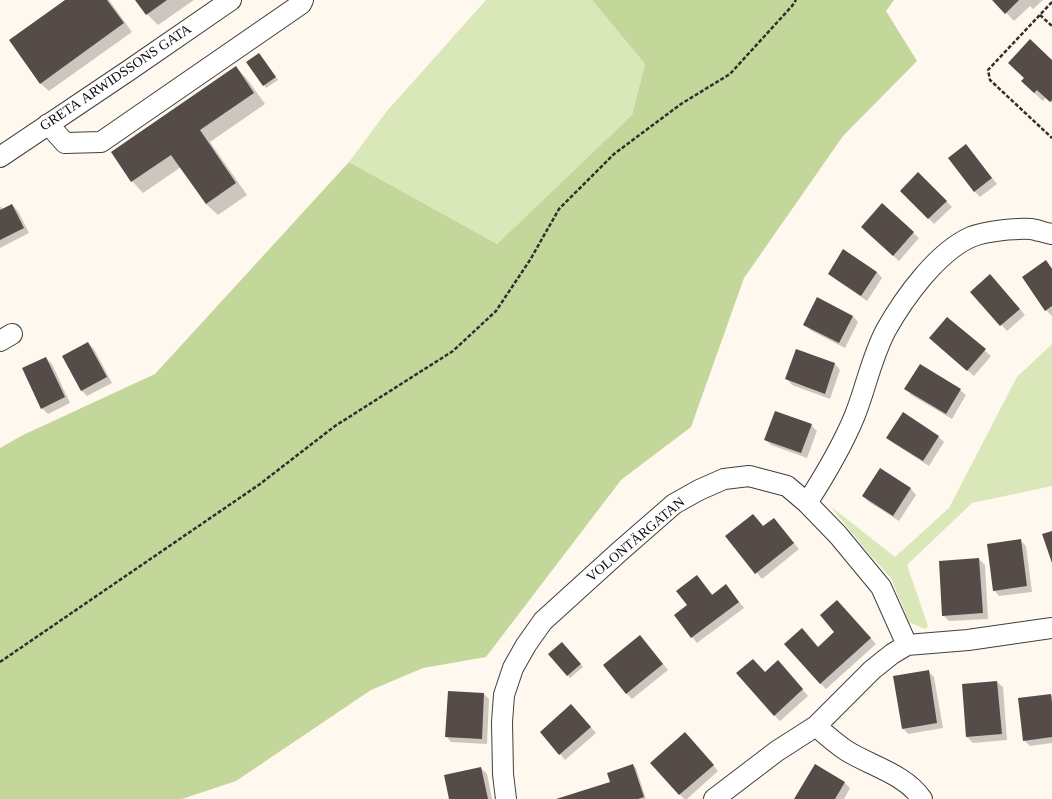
<!DOCTYPE html>
<meta charset="utf-8">
<style>
body{margin:0}
canvas{display:block;background:#fef8ee}
</style>
<canvas width="1052" height="799"></canvas>
<script>
const context = document.querySelector('canvas').getContext('2d');
context.lineJoin = 'round';
function fill(path, color) {
  context.fillStyle = color;
  context.fill(path, 'evenodd');
}
function stroke(path, color, width, dash) {
  context.strokeStyle = color;
  context.lineWidth = width;
  context.lineCap = dash ? 'butt' : 'round';
  context.setLineDash(dash || []);
  context.stroke(path);
}
function label(font, color, halo, rows, align = 'center') {
  context.font = font + ' Georgia,serif';
  context.lineWidth = 4;
  context.setLineDash([]);
  context.textBaseline = 'middle';
  context.strokeStyle = halo;
  context.fillStyle = color;
  for (const [text, x, y, turn = 0] of rows) {
    context.save();
    context.translate(x, y);
    context.rotate((+turn || 0) * Math.PI / 180);
    context.textAlign = isNaN(turn) ? turn : align;
    if (halo) context.strokeText(text, 0, 0);
    context.fillText(text, 0, 0);
    context.restore();
  }
}
const green = new Path2D(`
 M486,0H592L645,64L632,115L497,244L349,162L387,111Z
 M1052,344V486L972,503L907,565L928,626L925,629L909,622L891,578L870,555L830,506L895,557L949,508L1017,377Z`);
const forest = new Path2D(`
 M592,0H894L886,11L917,61L843,136L744,278L691,427L621,480L486,657L423,668L371,690L236,781L182,799H0V448L23,435L155,374L349,162L497,244L632,115L645,64Z`);
const shadow = new Path2D(`
 M66,0H109L132,32L49,91L40,83Z
 M137,0H194L158,25L147,14Z
 M994,0H1043L1033,9L1030,6L1014,21Z
 M262,57L278,80L266,88L264,85Z
 M1052,61V103L1046,97L1043,101L1031,90Z
 M236,67L247,79L265,104L210,142L247,195L218,215L206,204L181,167L143,193L132,181L112,152Z
 M966,145L997,184L980,197L975,192Z
 M918,173L952,207L934,224L901,191Z
 M12,205L18,211L29,233L0,248V206L3,209Z
 M882,205L919,238L899,261L868,233Z
 M1046,262L1052,268V316L1046,310Z
 M877,272L882,278L867,301L835,279L829,273Z
 M995,281L1025,315L1007,331L972,292Z
 M853,316L858,322L845,348L810,330L804,324Z
 M947,318L991,356L974,376L936,344Z
 M88,343L94,349L112,383L87,396L81,390Z
 M797,350L835,364L840,370L830,399L792,385L787,379Z
 M46,358L52,364L70,403L48,414L42,408Z
 M906,389L960,390L966,395L952,419L911,395Z
 M811,425L817,431L807,458L771,445L765,439Z
 M938,436L944,442L929,466L893,443L888,438Z
 M880,470L911,489L916,495L899,521L869,502L863,496Z
 M753,515L764,527L774,519L799,549L762,579L727,536Z
 M1021,541L1026,546L1032,592L999,596L994,590Z
 M979,559L985,565L988,619L949,621L943,615Z
 M697,576L713,595L726,585L744,608L697,643L692,637L688,606Z
 M843,607L876,644L826,689L820,683L818,648L836,632Z
 M645,642L668,670L632,699L626,693Z
 M565,646L583,667L570,678L549,654Z
 M783,667L808,696L780,721L774,715L765,673Z
 M928,671L934,677L943,728L908,734L903,728Z
 M997,682L1003,687L1007,740L973,743L967,737Z
 M484,694L489,699L487,744L451,742L446,736Z
 M1050,695L1052,696V743L1030,746L1024,740Z
 M577,711L596,733L565,760L560,754Z
 M691,739L718,771L687,799H684L652,763Z
 M633,765L636,768L646,799H558L610,783Z
 M815,765L845,783L850,788L844,799H795Z
 M481,768L487,774L492,799H450Z`);
const building = new Path2D(`
 M65,0H107L124,23L40,84L9,40Z
 M135,0H167L146,15Z
 M992,0H1019L1005,14Z
 M1030,39L1052,60V100L1050,102L1037,90L1034,93L1021,81L1024,78L1008,63Z
 M259,53L276,77L263,86L246,62Z
 M236,66L254,93L200,130L236,183L206,204L171,155L131,182L111,152Z
 M966,144L992,178L974,192L948,158Z
 M918,172L947,201L928,219L900,191Z
 M882,203L914,232L893,256L861,227Z
 M12,204L24,228L0,240V210Z
 M843,249L877,272L861,296L828,274Z
 M1046,260L1052,269V306L1045,311L1022,277Z
 M990,274L1020,309L1000,326L970,292Z
 M817,297L853,316L839,343L803,325Z
 M947,317L986,349L967,371L929,338Z
 M88,342L107,377L81,391L62,356Z
 M796,349L835,363L825,394L785,379Z
 M46,357L65,397L41,409L22,368Z
 M920,364L961,389L946,414L904,389Z
 M775,411L812,424L801,453L764,440Z
 M903,412L939,436L923,461L886,438Z
 M880,468L911,488L893,516L862,496Z
 M753,514L763,526L774,518L794,543L755,574L725,536Z
 M1052,531V563L1042,534Z
 M1021,539L1027,586L993,591L987,544Z
 M979,558L983,613L942,616L939,561Z
 M697,575L712,595L726,584L739,602L691,638L674,615L687,605L676,591Z
 M837,600L871,638L820,684L784,644L802,628L818,647L834,632L820,615Z
 M640,635L663,664L626,694L603,665Z
 M562,642L581,664L567,676L548,654Z
 M753,659L765,672L778,660L803,689L774,716L736,673Z
 M929,670L937,723L902,729L893,676Z
 M997,681L1002,734L966,737L962,684Z
 M448,691L484,693L482,739L445,737Z
 M1051,694L1052,703V737L1023,741L1018,698Z
 M571,704L591,727L559,755L540,732Z
 M685,732L714,765L679,795L650,763Z
 M633,764L644,797L638,799H556L610,782L607,773Z
 M815,764L845,782L835,799H794Z
 M481,767L488,799H449L444,775Z`);
const path = new Path2D(`
 M1052,2L988,70L990,80L1052,138
 M1040,15L1052,26
 M0,662L260,484L335,426L453,351L496,311L530,260L559,209L614,154L681,104L730,74L792,6L796,0`);
const minor = new Path2D(`
 M48,124L65,143L101,142L301,4L303,0
 M0,157L128,71L231,0
 M0,341L12,334
 M807,503C825,475 842,447 855,415C866,387 872,356 886,330C904,298 937,252 971,237C985,231 1017,228 1031,229C1038,230 1045,233 1052,234
 M907,645L968,640L1052,628
 M816,726C826,735 836,744 847,751C871,766 905,774 922,799
 M506,799L503,774L502,722L504,695L513,668L526,645L543,621L619,552L674,504L699,490L724,479L749,476L787,486L807,503L838,535L881,587L907,645L892,654L872,670L816,726L777,751L714,799`);
const streetNames = [
 ["GRETA ARWIDSSONS GATA",116,78,-34],
 ["VOLONTÄRGATAN",636,540,-40]
];
fill(green, '#dae7b9');
fill(forest, '#c2d799');
fill(shadow, '#0003');
fill(building, '#554c4a');
stroke(minor, '#404040', 22);
stroke(path, '#2f2f2f', 2.5, [4, 2]);
stroke(minor, '#fff', 20);
label('14px', '#0d0d0d', '#fff', streetNames);
</script>
